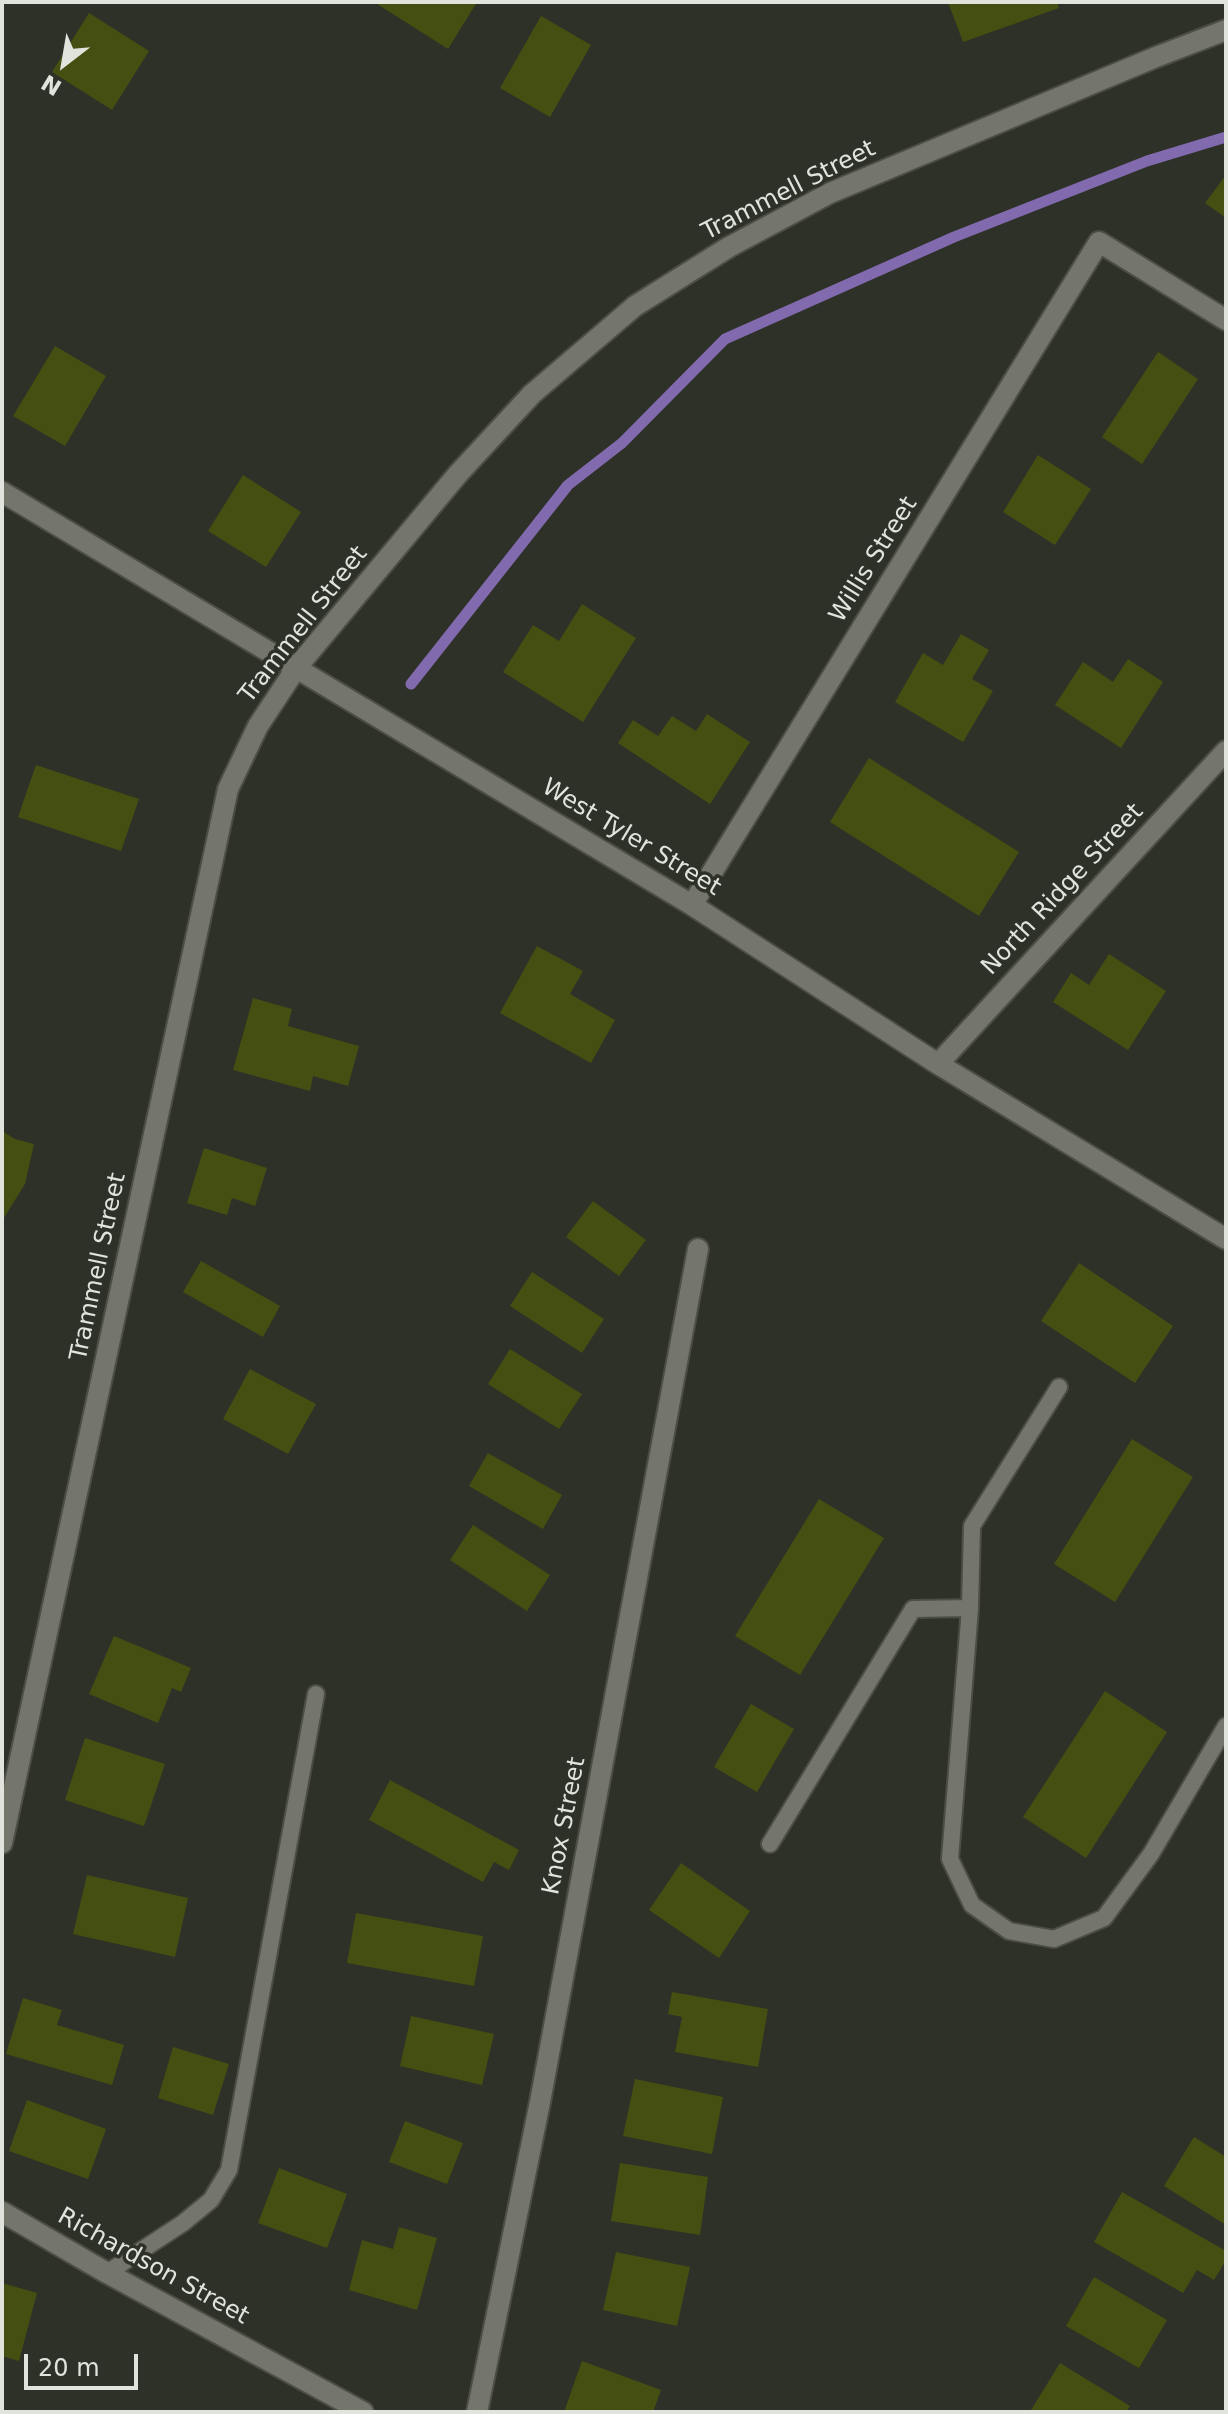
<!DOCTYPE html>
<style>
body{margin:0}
#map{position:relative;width:1228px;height:2414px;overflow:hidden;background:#2e3128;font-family:"DejaVu Sans",sans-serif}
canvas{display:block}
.frame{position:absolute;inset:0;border:4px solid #e1e3dd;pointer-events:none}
.north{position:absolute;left:24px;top:24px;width:80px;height:80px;-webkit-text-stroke:6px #2e3128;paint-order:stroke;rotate:211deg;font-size:22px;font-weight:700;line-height:32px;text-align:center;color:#e1e3dd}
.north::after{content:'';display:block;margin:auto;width:28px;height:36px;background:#e1e3dd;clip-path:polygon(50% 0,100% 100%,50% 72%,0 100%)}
.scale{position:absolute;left:24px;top:2354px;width:114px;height:36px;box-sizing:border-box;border:4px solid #e1e3dd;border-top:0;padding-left:10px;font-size:24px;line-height:28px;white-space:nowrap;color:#e1e3dd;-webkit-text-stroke:6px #2e3128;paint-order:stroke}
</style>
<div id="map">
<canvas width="1228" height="2414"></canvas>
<div class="frame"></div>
<div class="north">N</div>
<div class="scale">20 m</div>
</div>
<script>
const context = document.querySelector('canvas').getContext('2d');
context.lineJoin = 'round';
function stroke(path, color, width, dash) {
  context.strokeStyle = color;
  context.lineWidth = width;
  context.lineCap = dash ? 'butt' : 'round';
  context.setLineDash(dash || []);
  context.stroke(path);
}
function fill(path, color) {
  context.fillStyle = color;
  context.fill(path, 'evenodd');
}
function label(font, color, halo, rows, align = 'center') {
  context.font = font + ' "DejaVu Sans",sans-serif';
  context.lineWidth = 7;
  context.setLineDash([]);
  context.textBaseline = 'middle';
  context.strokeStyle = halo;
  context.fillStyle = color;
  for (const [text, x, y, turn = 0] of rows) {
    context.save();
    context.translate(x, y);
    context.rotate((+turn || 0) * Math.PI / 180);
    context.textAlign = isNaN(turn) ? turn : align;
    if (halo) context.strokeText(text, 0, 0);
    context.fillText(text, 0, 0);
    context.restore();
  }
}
const stream = new Path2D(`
 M411,684L568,485L622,443L725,339L954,237L1147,161L1226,137`);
const building = new Path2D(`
 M374,2H477L448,49Z
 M948,2H1057L1059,8L963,42Z
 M89,13L149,51L112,110L52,72Z
 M541,16L591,45L550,117L500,88Z
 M1226,175V218L1205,203Z
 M55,346L106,376L65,446L13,416Z
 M1158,352L1198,379L1142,464L1102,437Z
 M1038,455L1091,489L1055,545L1003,512Z
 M243,475L301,512L266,567L208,531Z
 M582,604L636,638L583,722L503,672L533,625L559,641Z
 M961,634L989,650L972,679L993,691L963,742L895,702L923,653L943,665Z
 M1128,659L1163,682L1121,748L1055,705L1083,662L1113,682Z
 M707,714L750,742L710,804L618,743L633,720L658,736L672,716L696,731Z
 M869,758L1019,852L979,916L830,822Z
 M36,765L139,799L121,851L18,817Z
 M537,946L583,971L570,994L615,1020L591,1063L500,1013Z
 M1109,954L1166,991L1128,1050L1053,1002L1071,973L1089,985Z
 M253,998L292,1009L288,1026L359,1046L348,1086L313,1076L310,1091L233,1070Z
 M2,1131L15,1139L34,1144L25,1184L2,1221Z
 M204,1148L267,1168L255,1206L232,1198L227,1215L187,1203Z
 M593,1201L646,1240L619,1276L566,1237Z
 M201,1261L280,1306L263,1337L183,1292Z
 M1079,1263L1173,1326L1135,1383L1041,1321Z
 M532,1272L604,1319L582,1353L510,1306Z
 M510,1349L582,1394L559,1429L488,1384Z
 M250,1369L316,1404L288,1454L223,1419Z
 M1132,1439L1193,1477L1115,1602L1054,1564Z
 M488,1453L562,1495L543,1529L469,1486Z
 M819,1499L884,1538L800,1675L735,1636Z
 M473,1525L550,1575L527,1611L450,1560Z
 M114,1636L191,1668L181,1692L172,1688L158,1723L89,1694Z
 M1105,1691L1167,1732L1086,1858L1023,1817Z
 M751,1704L794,1729L757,1792L714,1767Z
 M85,1738L165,1764L144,1826L65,1800Z
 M390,1780L519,1850L509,1870L494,1862L483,1882L369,1820Z
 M681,1863L750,1911L719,1958L649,1910Z
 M87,1875L188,1898L175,1957L73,1934Z
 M356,1913L483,1936L474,1986L347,1963Z
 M672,1992L768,2009L758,2067L675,2052L682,2017L668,2014Z
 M23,1998L62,2010L57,2025L124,2045L112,2085L6,2054Z
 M411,2016L494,2034L482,2085L400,2066Z
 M173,2047L229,2064L213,2115L158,2098Z
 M635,2079L723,2097L712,2154L623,2136Z
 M27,2100L106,2129L88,2179L9,2151Z
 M405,2121L463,2143L447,2184L389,2162Z
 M1194,2137L1226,2157V2225L1164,2186Z
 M620,2163L708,2177L700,2235L611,2221Z
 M279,2168L347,2194L327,2248L258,2223Z
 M1122,2192L1226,2251V2260L1214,2280L1197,2270L1183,2293L1094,2242Z
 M399,2227L437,2238L417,2310L349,2290L362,2240L393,2249Z
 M616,2252L690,2267L677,2326L603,2310Z
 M1094,2277L1167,2320L1139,2368L1066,2326Z
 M2,2283L37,2293L19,2361L2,2356Z
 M582,2361L661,2390L653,2412H564Z
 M1060,2363L1130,2406L1126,2412L1031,2410Z`);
const lane = new Path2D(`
 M1059,1387L972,1526L970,1608L950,1859L972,1905L1009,1931L1054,1939L1104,1918L1151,1854L1226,1726
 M770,1844L913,1609L970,1608
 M107,2273L183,2223L211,2200L229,2170L316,1694`);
const street = new Path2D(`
 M2,492L692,905L938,1064L1226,1239
 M692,905L1099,242L1226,320
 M938,1064L1226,751
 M2,1843L228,789L258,726L297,667L458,474L532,394L635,306L729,247L830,193L1156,57L1226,30
 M2,2212L107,2273L363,2412
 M477,2412L540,2102L698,1249`);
const streetNames = [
 ["Trammell Street",789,191,-27],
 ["Willis Street",874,560,-58],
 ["Trammell Street",304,625,-52],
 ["West Tyler Street",631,838,31],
 ["North Ridge Street",1063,890,-47],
 ["Trammell Street",99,1267,-78],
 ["Knox Street",565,1826,-79],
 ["Richardson Street",153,2267,29]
];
stroke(stream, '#826aae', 11);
fill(building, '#454f11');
stroke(lane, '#4c4e45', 20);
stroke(street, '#4c4e45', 24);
stroke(lane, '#74766c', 16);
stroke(street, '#74766c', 20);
label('24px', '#e1e3dd', '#2e3128', streetNames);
</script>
